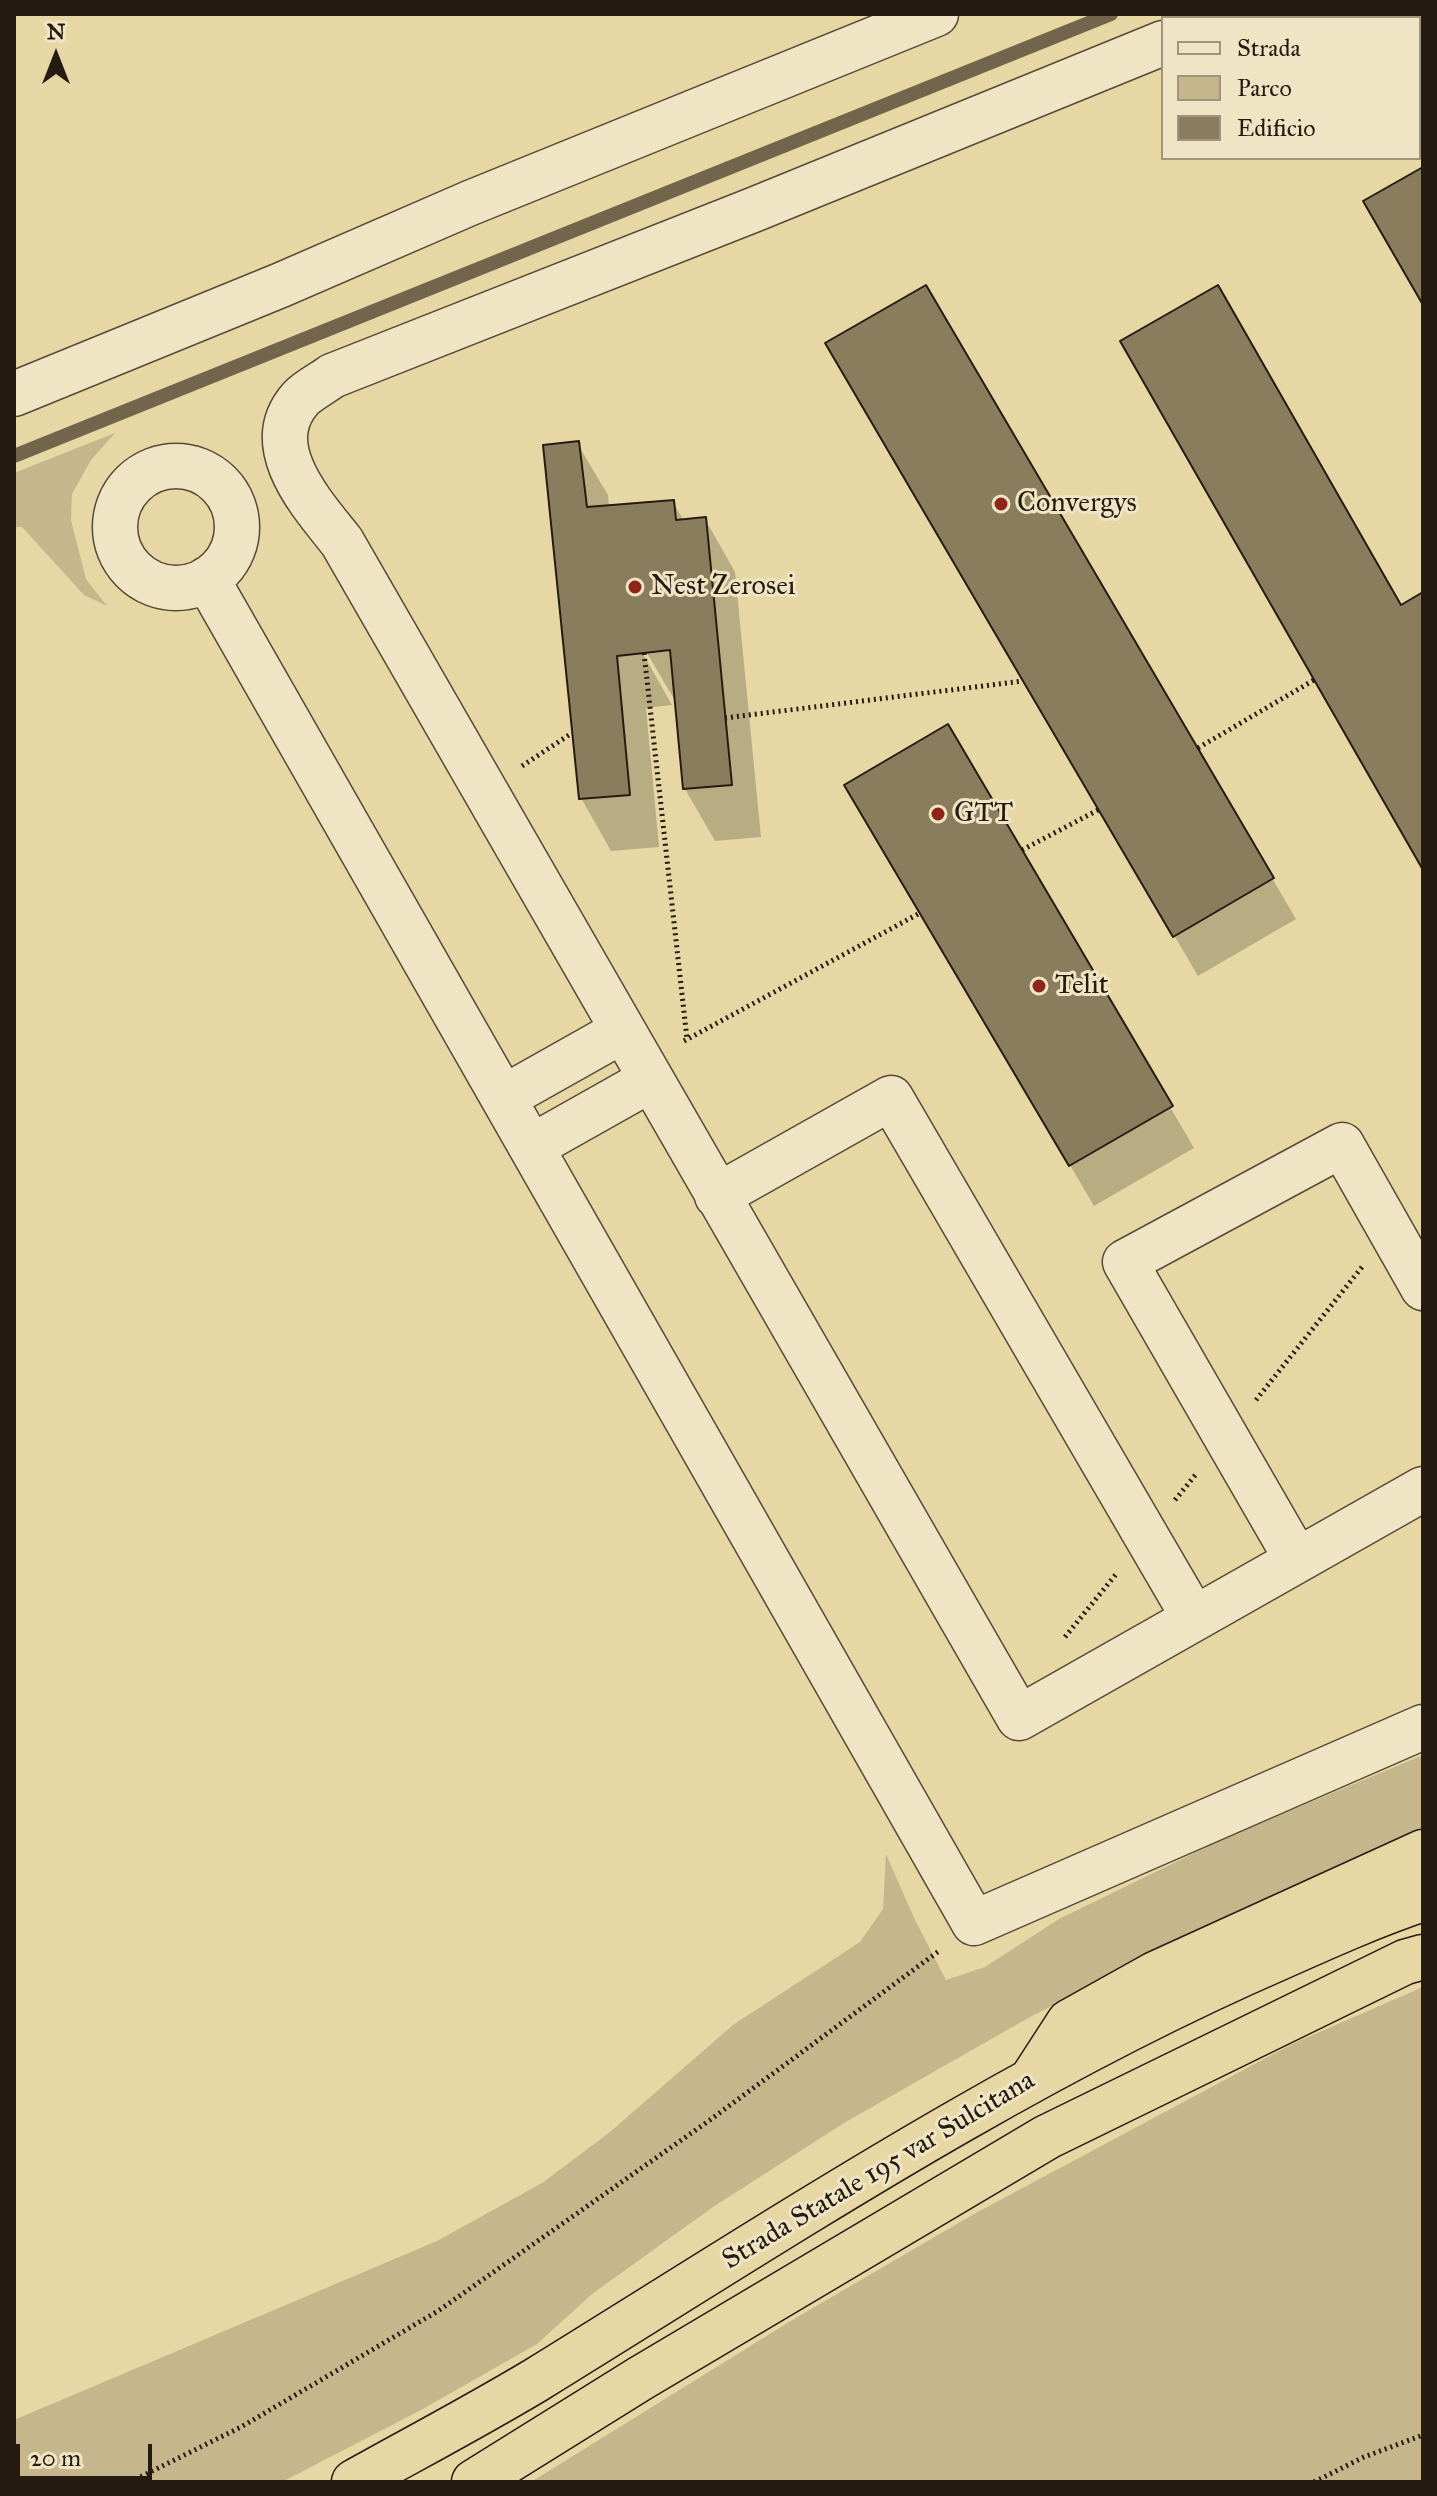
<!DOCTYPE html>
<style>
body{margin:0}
#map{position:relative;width:1437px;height:2496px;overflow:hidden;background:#e6d7a4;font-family:"IM FELL Great Primer",serif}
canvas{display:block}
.frame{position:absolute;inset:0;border:16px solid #261b12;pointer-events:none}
.legend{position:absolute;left:1161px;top:16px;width:260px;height:144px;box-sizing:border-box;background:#efe5c4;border:2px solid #9f947d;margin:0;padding:10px 14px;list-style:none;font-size:24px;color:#261b12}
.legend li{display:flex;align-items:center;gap:16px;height:40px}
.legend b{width:40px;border:2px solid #9f947d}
.north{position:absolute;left:16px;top:16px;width:80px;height:80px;-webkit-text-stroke:6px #efe5c4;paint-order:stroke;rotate:0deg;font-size:22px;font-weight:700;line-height:32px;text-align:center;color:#261b12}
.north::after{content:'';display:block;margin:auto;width:28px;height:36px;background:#261b12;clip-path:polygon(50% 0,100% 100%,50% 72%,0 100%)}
.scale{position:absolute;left:16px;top:2444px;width:136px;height:36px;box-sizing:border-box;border:4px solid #261b12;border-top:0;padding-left:10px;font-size:24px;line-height:28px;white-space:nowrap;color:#261b12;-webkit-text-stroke:6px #efe5c4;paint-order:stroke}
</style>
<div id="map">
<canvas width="1437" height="2496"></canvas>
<div class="frame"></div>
<ul class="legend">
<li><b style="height:10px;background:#efe5c4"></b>Strada</li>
<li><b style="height:22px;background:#c5b78b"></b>Parco</li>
<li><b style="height:22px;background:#8a7d5e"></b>Edificio</li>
</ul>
<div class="north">N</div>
<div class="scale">20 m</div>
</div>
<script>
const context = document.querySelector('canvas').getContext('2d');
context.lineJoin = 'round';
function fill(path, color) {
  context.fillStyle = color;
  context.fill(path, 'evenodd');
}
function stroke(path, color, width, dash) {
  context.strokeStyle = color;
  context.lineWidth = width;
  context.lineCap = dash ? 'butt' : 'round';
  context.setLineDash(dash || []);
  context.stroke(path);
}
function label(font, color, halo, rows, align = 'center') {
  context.font = font + ' "IM FELL Great Primer",serif';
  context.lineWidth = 6;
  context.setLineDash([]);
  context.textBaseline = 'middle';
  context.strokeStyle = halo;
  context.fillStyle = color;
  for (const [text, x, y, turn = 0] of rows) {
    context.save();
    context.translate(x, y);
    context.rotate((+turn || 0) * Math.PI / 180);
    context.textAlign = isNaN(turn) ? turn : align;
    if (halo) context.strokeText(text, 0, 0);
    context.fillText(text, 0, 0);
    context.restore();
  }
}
const green = new Path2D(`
 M115,433L91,460L72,494L71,520L86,579L107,606L84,595L22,527H14V473Z
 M1423,1755V1829L1198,1932L1030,2017L844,2123L713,2207L592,2294L537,2344L421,2410L282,2482H14V2420L437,2241L542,2183L610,2132L733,2025L860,1942L883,1909L886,1854L915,1920L946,1980L985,1967L1059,1919L1221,1840Z
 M1423,1987V2482H531L794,2319L974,2214L1292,2044Z`);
const shadow = new Path2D(`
 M925,287L1296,919L1198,976L828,344Z
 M577,443L608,495L609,508L673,502L684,521L705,519L735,572L761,837L715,841L685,789L677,704L641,643L638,645L672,705L646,708L659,847L611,851L581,798Z
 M948,727L1194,1148L1094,1206L847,785Z`);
const stream = new Path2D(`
 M14,456L1111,14`);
const building = new Path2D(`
 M1423,167V305L1363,201Z
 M926,285L1274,878L1173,937L825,343Z
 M1218,285L1401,605L1423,592V870L1120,341Z
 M579,441L587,507L674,500L676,520L706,517L732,785L683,789L670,650L644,653L617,656L630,795L579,799L543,445Z
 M948,724L1173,1106L1069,1166L844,785Z`);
const path = new Path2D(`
 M644,653L687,1039
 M725,718L1023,681
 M1198,748L1314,680
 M522,766L572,733
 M1022,850L1098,810
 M684,1041L920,913
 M1256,1400L1362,1267
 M1175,1500L1197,1473
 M1065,1637L1117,1573
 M130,2482L241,2427L438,2311L710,2120L939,1951
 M1314,2482L1364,2457L1423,2435`);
const minor = new Path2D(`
 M1226,18L1235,14
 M1163,43L753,210L332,376C323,383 309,390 301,398C258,446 312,504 342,542L1019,1718L1423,1489
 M14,394L281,285L470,203L936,14
 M115 527a61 61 0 1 1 122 0a61 61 0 1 1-122 0Z
 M207,579L974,1923L1423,1727
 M503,1098L622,1031
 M531,1147L650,1080
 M717,1196L891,1098L1194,1618
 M1297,1560L1125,1262L1342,1145L1423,1288`);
const highway = new Path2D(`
 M1034,2076L1069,2022L1155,1974L1423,1852
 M354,2482C415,2448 476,2416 536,2380C779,2230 1018,2071 1281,1957C1328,1936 1375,1915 1423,1899
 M474,2482L641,2378L1047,2137L1405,1962L1423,1957`);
const markers = [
 [1001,504,8,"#8f2418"],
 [635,587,8,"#8f2418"],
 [938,814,8,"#8f2418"],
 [1039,986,8,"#8f2418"]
];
const poiNames = [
 ["Convergys",1017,504],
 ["Nest Zerosei",651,587],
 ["GTT",954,814],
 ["Telit",1055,986]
];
const streetNames = [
 ["Strada Statale 195 var Sulcitana",879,2171,-31]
];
fill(green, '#c5b78b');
fill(shadow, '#0003');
stroke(stream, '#72654c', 14);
fill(building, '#8a7d5e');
stroke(building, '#261b12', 2);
stroke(minor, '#564a36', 47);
stroke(highway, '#261b12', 47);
stroke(path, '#261b12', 5, [2, 4]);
stroke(minor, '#efe5c4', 44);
stroke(highway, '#e6d7a4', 44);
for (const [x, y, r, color] of markers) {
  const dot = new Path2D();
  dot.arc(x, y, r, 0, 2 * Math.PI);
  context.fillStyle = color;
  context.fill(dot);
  stroke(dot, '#efe5c4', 3);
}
label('28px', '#261b12', '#efe5c4', poiNames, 'left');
label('28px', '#261b12', '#efe5c4', streetNames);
</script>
